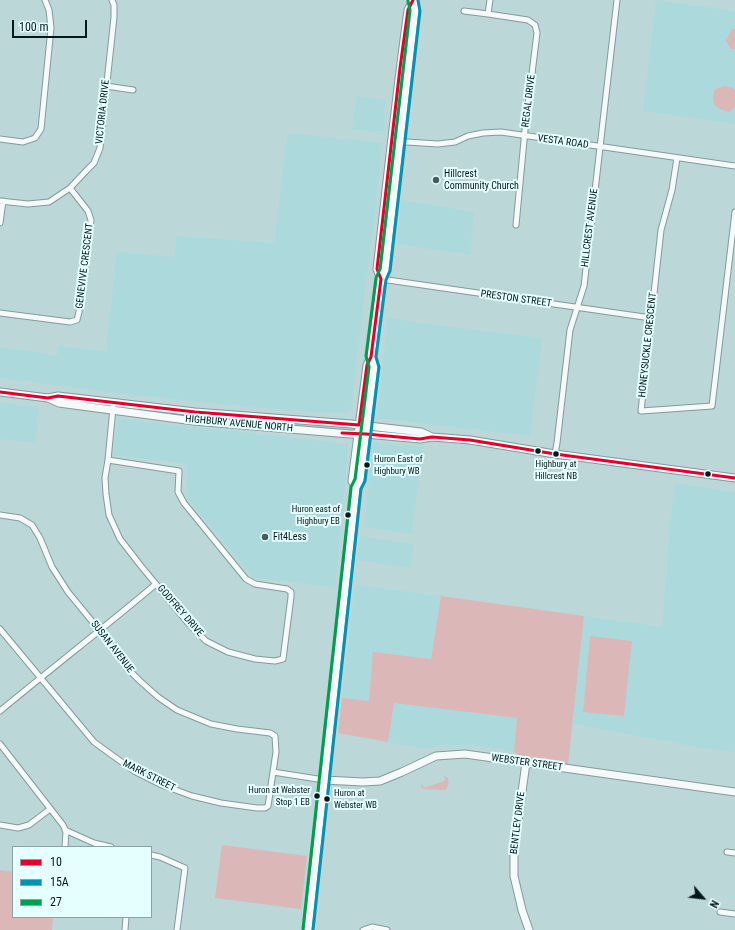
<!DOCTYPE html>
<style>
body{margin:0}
#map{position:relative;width:735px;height:930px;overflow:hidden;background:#bbd7d8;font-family:"Roboto Condensed",sans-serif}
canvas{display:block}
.legend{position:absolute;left:12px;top:846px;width:140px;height:72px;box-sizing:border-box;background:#e5feff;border:1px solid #8ba2a3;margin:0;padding:5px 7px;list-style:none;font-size:12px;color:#051819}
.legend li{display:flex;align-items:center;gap:8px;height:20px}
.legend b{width:20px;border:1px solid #8ba2a3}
.north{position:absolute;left:683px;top:878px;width:40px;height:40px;-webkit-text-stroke:3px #e5feff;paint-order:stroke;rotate:118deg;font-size:11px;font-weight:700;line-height:16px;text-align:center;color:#051819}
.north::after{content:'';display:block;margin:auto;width:14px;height:18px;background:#051819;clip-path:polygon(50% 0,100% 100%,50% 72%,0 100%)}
.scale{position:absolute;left:12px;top:20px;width:75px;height:18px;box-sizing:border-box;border:2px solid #051819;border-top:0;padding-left:5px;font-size:12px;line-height:14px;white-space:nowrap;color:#051819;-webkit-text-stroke:3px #e5feff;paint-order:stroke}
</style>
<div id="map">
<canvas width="735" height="930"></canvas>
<ul class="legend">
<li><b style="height:5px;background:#e4002b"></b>10</li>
<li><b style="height:5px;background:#0193b3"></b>15A</li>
<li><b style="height:5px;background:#009f4e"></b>27</li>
</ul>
<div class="north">N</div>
<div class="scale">100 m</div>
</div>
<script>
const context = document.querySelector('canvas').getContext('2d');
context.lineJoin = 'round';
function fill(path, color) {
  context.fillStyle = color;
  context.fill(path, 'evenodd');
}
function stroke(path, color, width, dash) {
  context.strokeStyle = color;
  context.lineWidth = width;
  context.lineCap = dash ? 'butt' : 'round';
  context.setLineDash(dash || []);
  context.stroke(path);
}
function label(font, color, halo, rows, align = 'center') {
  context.font = font + ' "Roboto Condensed",sans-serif';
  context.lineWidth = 4;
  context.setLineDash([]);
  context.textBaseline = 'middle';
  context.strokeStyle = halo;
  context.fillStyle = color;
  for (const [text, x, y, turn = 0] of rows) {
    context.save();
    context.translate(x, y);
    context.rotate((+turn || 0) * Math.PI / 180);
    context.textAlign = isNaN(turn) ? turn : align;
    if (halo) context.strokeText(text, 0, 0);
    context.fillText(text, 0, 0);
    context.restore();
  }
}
const built = new Path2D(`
 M656,0L735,11V124L643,111Z
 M356,96L386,100L383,133L352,129Z
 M288,133L383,143L351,409L346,414L258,408L99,391L0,378V347L57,355L59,345L106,352L117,252L174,257L177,236L274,243Z
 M401,200L474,212L470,255L397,244Z
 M388,318L430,324L542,338L530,436L377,418Z
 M0,403L39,407L35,443L1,439L0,444Z
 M118,419L349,444L335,588L253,577L188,499L186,464L113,455Z
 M373,442L423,447L412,534L364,527Z
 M675,483L735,492V752L707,749L573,724L584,616L662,627L670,526Z
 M361,536L413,544L410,568L357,560Z
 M355,585L441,596L431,659L374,652L369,701L342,698Z
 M394,703L518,718L514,752L471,745H444L425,749L388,742Z`);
const green = new Path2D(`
 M732,29H735V49H731L726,41Z
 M725,86L733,88L735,90V107L730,112C715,109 710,104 715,89Z
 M441,596L584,616L568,765L522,757L514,752L517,718L394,703L388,742L338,733L342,698L369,701L373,652L431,659Z
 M590,636L632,641L624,716L583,712Z
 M444,776L448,778C449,783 449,786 445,790L423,789L421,786L422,784L424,788L445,781Z
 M222,845L307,856L301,909L215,898Z
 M0,870L13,872V917H53L52,930H0Z`);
const street = new Path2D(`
 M490,0L488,14L528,20L535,25L537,33L525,130L516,225
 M464,11L488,14
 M106,86L133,90
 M0,139L23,142L35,138L41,129L51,28L49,10L45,0
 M391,141L438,144L455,142L468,136L483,133L501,132L735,166
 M677,158L672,190L661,230L641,411L712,406L735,212
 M0,201L28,204L49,202L70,188L87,170L94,163L100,148L114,17V5L112,0
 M0,223L3,201
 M381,279L651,318
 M0,313L70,322L77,320L79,312L91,220L88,211L70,188
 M555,454L557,443L570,330L584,286L617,0
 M108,460L179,471L178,492L184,503L246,579L255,584L287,589L291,592V597L283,659L275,661L255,659L228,652L206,641L188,623L141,566L120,539L109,515L106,494L105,478L108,460L113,408
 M0,515L20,518L32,525L40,538L52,567L68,592L100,631L127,668L140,681L158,697L177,710L211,724L237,729L270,733L275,736L276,752L273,772
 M0,629L94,742L134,771L162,785L192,796L221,803L257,808H265L268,806L273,772L324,780
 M0,711C52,668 105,627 156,584
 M0,744L63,825L66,831L65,847
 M0,825L18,828L29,825L50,809
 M65,830L94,843L111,847
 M727,852L735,853
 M151,855L160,857L185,868L177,930
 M720,912L735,914
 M125,930L126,917
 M363,930L372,927L387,930`);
const secondary = new Path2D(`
 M381,279L377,269C387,183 396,96 408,10L412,2
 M0,392L48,398L58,396L195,412L351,424L421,432L432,437
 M48,398L59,403L194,421L350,434H366L420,439L432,437L470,440L555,454L735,478
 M356,488L352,481L367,365L371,357
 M526,763L514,849V876L522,910L529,930
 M324,780L363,782L380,781L402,772L436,756L465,754L735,792
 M308,930L356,488L360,480L374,366L371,357L381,279L385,270L415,10L413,0`);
const bus1 = new Path2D(`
 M0,392L48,398L58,396L195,412L359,425L367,365L371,357L381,279L377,269L400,68L408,10L413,0
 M342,433L366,434L420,439L432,437L470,440L555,454L735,478`);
const bus2 = new Path2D(`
 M313,930L361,489L365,481L379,367L376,357L386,280L390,271L420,11L418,0`);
const bus3 = new Path2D(`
 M303,929L351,487L355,479L369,367L366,356L376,278L380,269L410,10L408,1`);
const markers = [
 [436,180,4,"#455b5c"],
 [538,451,3.5,"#051819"],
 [556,454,3.5,"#051819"],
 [367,465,3.5,"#051819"],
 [708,474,3.5,"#051819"],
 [348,515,3.5,"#051819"],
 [265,537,4,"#455b5c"],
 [317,796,3.5,"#051819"],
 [327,799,3.5,"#051819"]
];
const busNames = [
 ["Huron East of",374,460],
 ["Highbury WB",374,472],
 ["Highbury at",556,465,"center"],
 ["Hillcrest NB",556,477,"center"],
 ["Huron east of",340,510,"right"],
 ["Highbury EB",340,522,"right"],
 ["Huron at Webster",310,791,"right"],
 ["Stop 1 EB",310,803,"right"],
 ["Huron at",334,794],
 ["Webster WB",334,806]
];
const streetNames = [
 ["REGAL DRIVE",529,101,-83],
 ["VICTORIA DRIVE",103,112,-84],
 ["VESTA ROAD",563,142,8],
 ["HILLCREST AVENUE",590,228,-83],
 ["GENEVIVE CRESCENT",85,266,-83],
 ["PRESTON STREET",516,299,8],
 ["HONEYSUCKLE CRESCENT",648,345,-84],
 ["HIGHBURY AVENUE NORTH",239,424,5],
 ["GODFREY DRIVE",180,611,49],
 ["SUSAN AVENUE",112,647,52],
 ["WEBSTER STREET",527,763,8],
 ["MARK STREET",149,776,27],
 ["BENTLEY DRIVE",518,823,-83]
];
const poiNames = [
 ["Hillcrest",444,174],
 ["Community Church",444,186],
 ["Fit4Less",273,537]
];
fill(built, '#acdadc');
fill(green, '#dcb7b8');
stroke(street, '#849a9b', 7);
stroke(secondary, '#849a9b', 9);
stroke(street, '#f5f9f9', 5);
stroke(secondary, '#f5f9f9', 7);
stroke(bus1, '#e4002b', 3);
stroke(bus2, '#0193b3', 3);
stroke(bus3, '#009f4e', 3);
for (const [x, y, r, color] of markers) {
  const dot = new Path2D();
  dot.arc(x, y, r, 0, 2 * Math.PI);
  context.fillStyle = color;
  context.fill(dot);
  stroke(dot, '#e5feff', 1.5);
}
label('9px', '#051819', '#e5feff', busNames, 'left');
label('10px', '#051819', '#e5feff', streetNames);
label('10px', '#051819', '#e5feff', poiNames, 'left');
</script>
